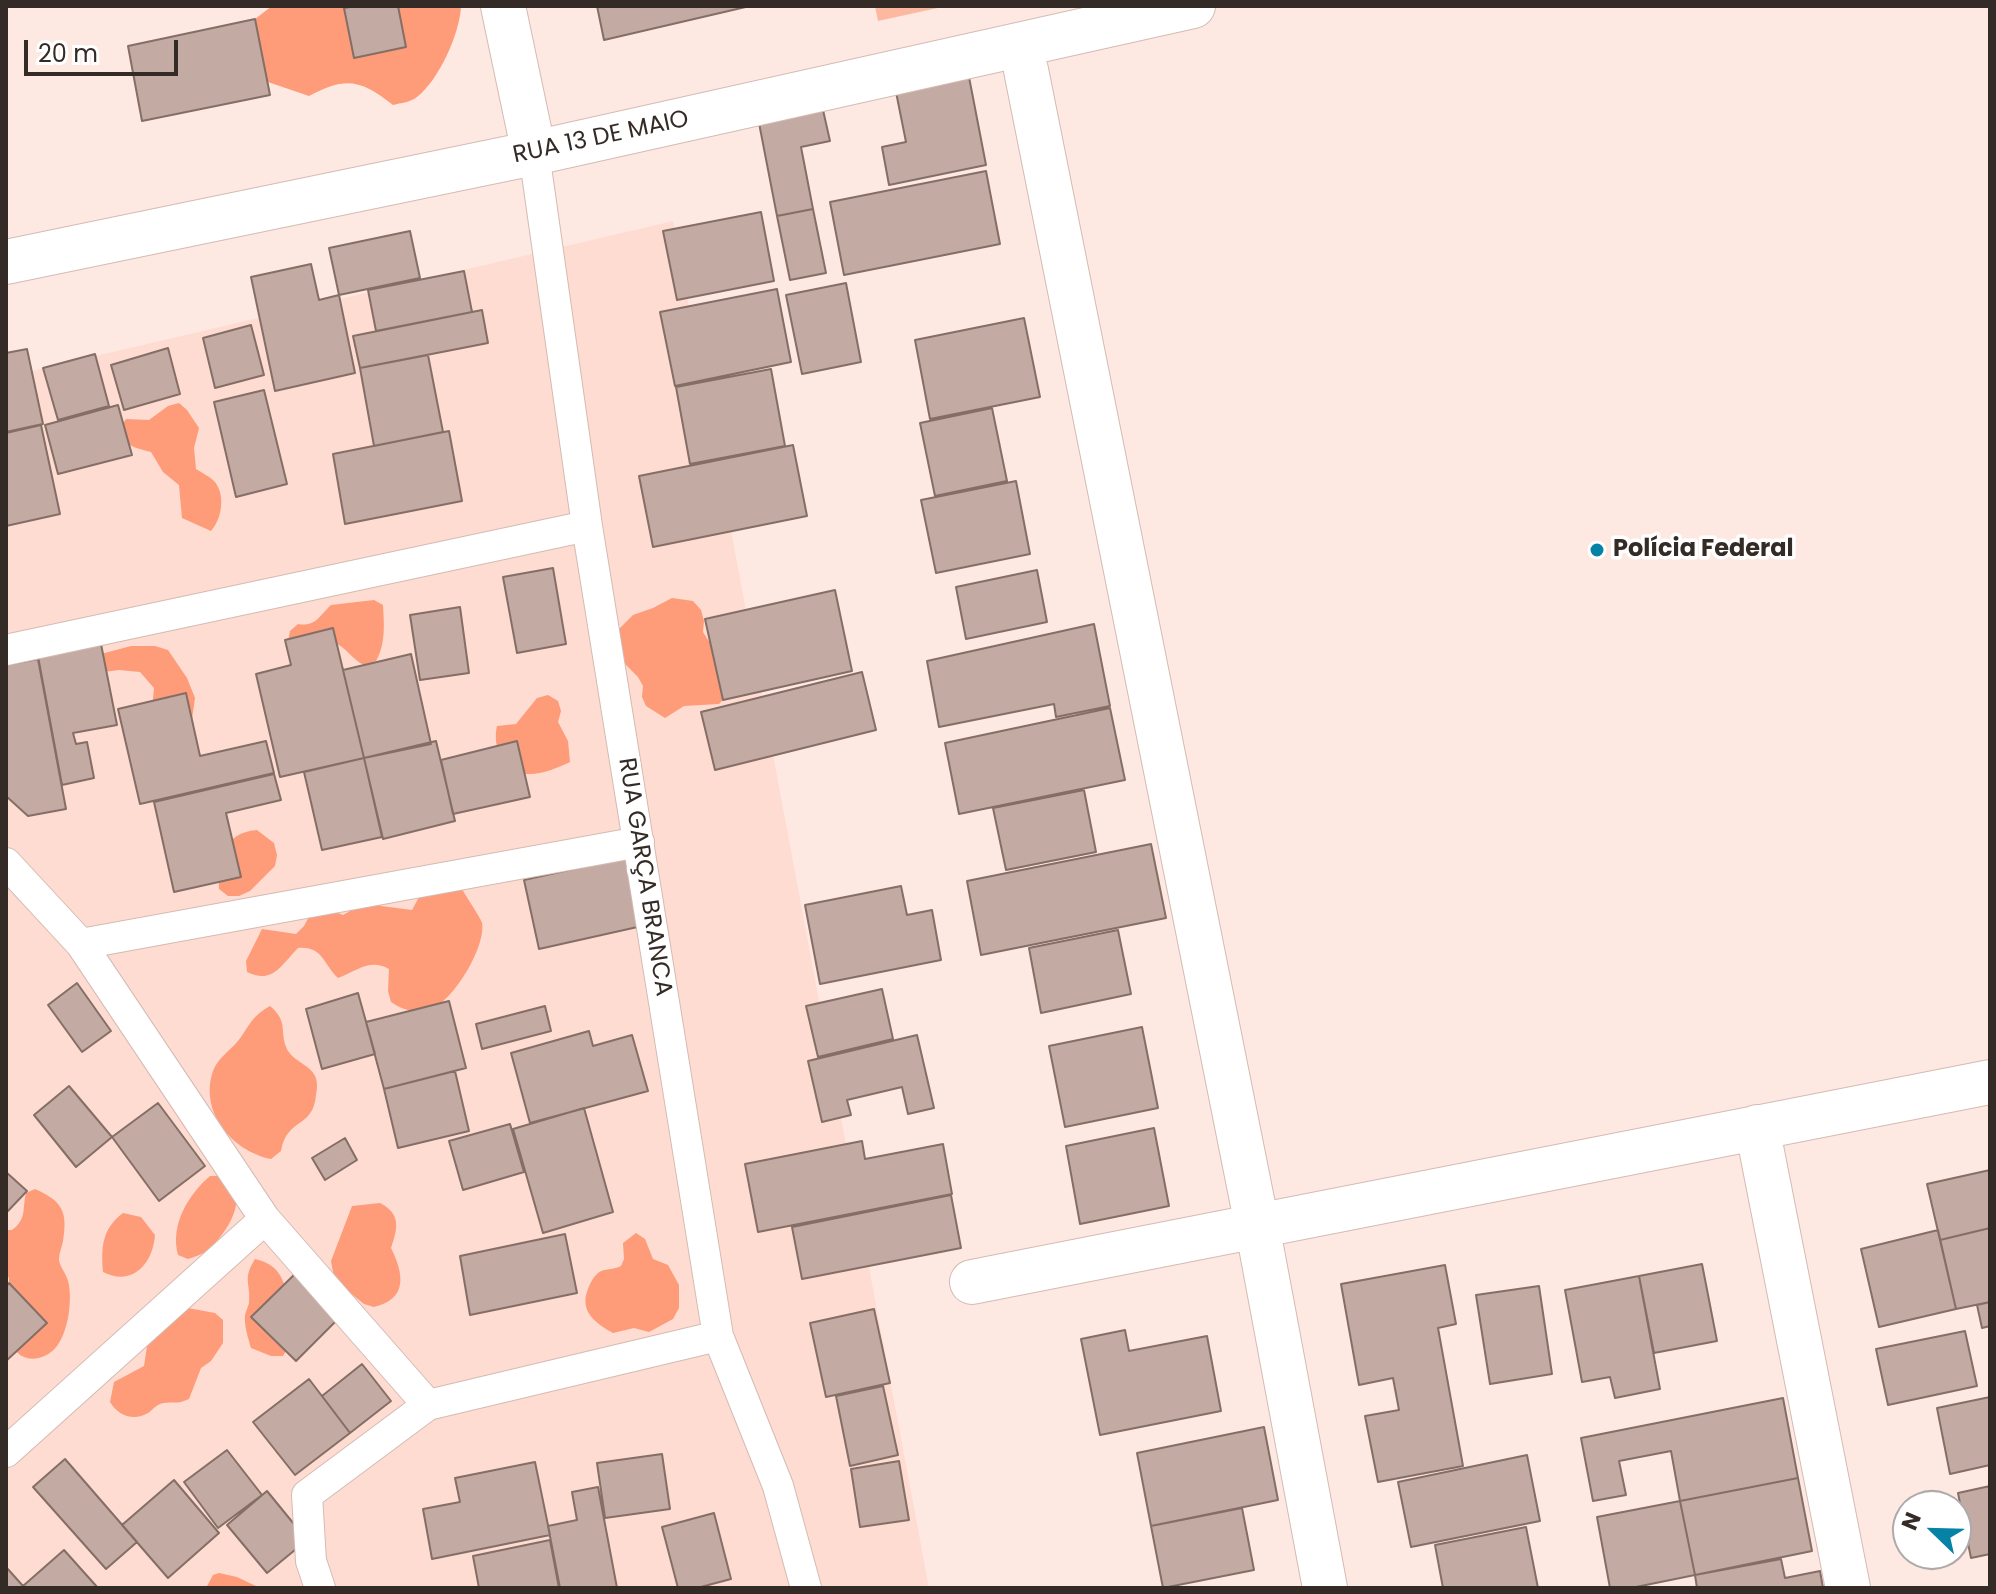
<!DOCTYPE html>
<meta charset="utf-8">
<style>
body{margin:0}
#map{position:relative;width:1996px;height:1594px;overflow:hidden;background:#fee9e2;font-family:Poppins,sans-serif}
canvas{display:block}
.frame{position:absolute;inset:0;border:8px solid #342b27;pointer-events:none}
.north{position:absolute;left:1892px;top:1490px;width:80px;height:80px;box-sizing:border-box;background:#fff;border:2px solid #aeaaa9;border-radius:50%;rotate:293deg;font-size:22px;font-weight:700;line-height:32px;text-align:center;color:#342b27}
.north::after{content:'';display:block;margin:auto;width:28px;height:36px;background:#0782a7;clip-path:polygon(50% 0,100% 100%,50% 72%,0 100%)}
.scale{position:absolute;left:24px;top:40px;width:154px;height:36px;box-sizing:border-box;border:4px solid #342b27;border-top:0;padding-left:10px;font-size:24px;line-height:28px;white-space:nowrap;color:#342b27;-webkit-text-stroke:6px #fff;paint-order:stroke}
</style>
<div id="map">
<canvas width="1996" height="1594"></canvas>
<div class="frame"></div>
<div class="north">N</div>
<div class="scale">20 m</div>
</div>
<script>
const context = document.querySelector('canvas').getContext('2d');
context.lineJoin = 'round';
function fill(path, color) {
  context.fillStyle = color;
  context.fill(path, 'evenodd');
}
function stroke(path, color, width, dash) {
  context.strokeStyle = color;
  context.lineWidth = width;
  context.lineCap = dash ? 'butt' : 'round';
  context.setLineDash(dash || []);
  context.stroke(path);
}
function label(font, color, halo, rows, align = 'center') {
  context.font = font + ' Poppins,sans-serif';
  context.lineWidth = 7;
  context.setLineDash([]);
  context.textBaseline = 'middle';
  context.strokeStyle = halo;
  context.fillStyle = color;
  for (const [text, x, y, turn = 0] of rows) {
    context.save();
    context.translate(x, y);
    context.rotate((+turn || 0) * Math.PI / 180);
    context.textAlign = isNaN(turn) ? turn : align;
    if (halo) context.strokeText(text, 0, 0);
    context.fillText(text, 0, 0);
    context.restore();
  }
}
const built = new Path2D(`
 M673,221L929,1588H6V377Z`);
const green = new Path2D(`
 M875,6H947L878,21Z`);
const forest = new Path2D(`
 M272,6H461C460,33 439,80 417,97C411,102 401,103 393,105C361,80 346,76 309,96L265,81L255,19Z
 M179,403L187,410L199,428L194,448L196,469C202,473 209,476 214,481C226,494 222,519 211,531L182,518L179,485L163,472L151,452C135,448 124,446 119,429L126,419L149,420L168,406Z
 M672,598L693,601L701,610L704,621L703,632L722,662L727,696L719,704L684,706L665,718L646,706L642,697L643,686L638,677L622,661L618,630L633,615L653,608Z
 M374,600L383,605C384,624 386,644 376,661L364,665C353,660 349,651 339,645C327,637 302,642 288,642L290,631L298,624C316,627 319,616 331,605Z
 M131,646H155L168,650L187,678L195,698L190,733L151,721L154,688L140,672L119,670L96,673L101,654Z
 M548,695L558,701L561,711L558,722L568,741L570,762C557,768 541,775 527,774C503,773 492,747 497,726L516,724L537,698Z
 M257,830L274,843L277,855L275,866L250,891L239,896H228L219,889C218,860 222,833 257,830Z
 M429,879L460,885C464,894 481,918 482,923C486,947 454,999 433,1008C418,1014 404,1011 391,1002L388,991L389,969C370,958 357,971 338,978C323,964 323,946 298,948C282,964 273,985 247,972L246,961L262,929L296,934L304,926L312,911L323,907L343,915L373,898L381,906L412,910Z
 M270,1006C290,1023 278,1032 288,1051C295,1062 310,1065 315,1076C318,1083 317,1089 316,1095C313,1129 287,1117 281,1151L271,1159C232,1151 199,1112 213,1071C218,1057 233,1049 241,1037C252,1021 253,1016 270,1006Z
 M210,1176H221C225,1180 231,1185 234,1190C244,1209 220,1241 206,1251C201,1255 194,1257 188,1259L178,1255C170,1225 188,1195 210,1176Z
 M35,1189C62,1201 68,1211 63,1241C62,1247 59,1253 59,1259C59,1266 66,1273 68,1281C71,1291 70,1307 68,1318C66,1327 63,1338 57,1346C46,1361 20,1365 13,1345C6,1325 9,1298 9,1278L6,1274V1230H12C27,1219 22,1209 26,1193Z
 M380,1203C401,1214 398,1228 391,1248C404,1274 408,1299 374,1307L364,1304L338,1283L333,1272L331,1261L352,1206Z
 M123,1213L141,1217L155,1235C153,1264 132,1287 103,1272C101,1247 102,1229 123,1213Z
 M636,1233L645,1239L653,1259L668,1265L679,1285V1308L673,1319L649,1332L634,1328L613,1333C595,1323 579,1311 588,1289C590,1284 593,1277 598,1273C604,1268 614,1270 621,1266L624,1259L623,1243Z
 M255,1259C287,1266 287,1292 288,1319C289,1334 291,1344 283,1356H271L251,1348C248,1337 244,1326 245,1315C246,1311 248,1307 249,1303C251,1282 242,1280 255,1259Z
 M177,1306L215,1313L223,1320V1343L211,1361L201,1368L189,1399C175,1405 176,1401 164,1403C156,1404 154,1409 148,1413C133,1422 118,1415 110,1402L114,1382L144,1366L149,1333Z
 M219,1573L237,1577L260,1588H206L213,1575Z`);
const building = new Path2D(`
 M356,6H398L406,47L354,58L344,8Z
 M597,6H750L604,40Z
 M255,19L270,95L142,121L128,46Z
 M969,77L986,165L889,185L882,147L906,142L896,92Z
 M823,110L830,141L801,147L813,209L777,216L759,123Z
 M986,171L1000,244L844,275L830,202Z
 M813,209L826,273L790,280L777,216Z
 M761,212L774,281L677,300L663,231Z
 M410,231L420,278L339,295L329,248Z
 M311,264L319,300L339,295L355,373L275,391L251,277Z
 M464,271L472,312L376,331L368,290Z
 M846,283L861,362L802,374L786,295Z
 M777,289L791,362L675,386L660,312Z
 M482,310L488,343L360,368L353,336Z
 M1024,318L1040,397L930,419L915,340Z
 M251,325L264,375L215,388L203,338Z
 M168,348L180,394L124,410L111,365Z
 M27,349L43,424L6,432V353Z
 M95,354L109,406L58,420L43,368Z
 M428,355L443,432L374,446L360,368Z
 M771,369L785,446L690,464L676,387Z
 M264,390L287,484L236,497L214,402Z
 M118,405L132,455L58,474L45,425Z
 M992,408L1007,481L935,496L920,423Z
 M41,425L60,514L6,526V433Z
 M449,431L462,501L345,524L333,454Z
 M793,445L807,516L653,547L639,476Z
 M1016,481L1030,554L936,573L921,500Z
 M553,568L566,644L517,653L503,577Z
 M1037,570L1047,622L966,639L956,587Z
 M835,590L852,671L723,700L705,619Z
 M460,607L469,673L420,680L410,615Z
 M1094,624L1110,706L1056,717L1054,704L939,727L927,661Z
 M333,628L364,758L280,777L256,674L291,665L285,640Z
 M100,639L117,725L73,733L76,744L87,742L94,778L62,785L37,651Z
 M411,654L431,744L364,758L343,670Z
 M38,659L66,809L28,816L6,796V665Z
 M862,672L876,730L715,770L701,712Z
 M186,693L200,756L266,741L274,773L140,804L118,709Z
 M1110,708L1125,780L959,814L945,743Z
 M436,741L455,821L383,839L364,758Z
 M517,741L530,797L453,814L441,760Z
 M364,758L382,837L322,850L304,772Z
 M274,774L281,800L226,813L241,877L174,892L154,802Z
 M1084,790L1096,852L1006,870L993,808Z
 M1151,844L1166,918L981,955L967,881Z
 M627,857L642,926L539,949L524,880Z
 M901,886L907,915L932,910L941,960L820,984L805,905Z
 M1118,930L1131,994L1041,1013L1029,948Z
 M77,983L111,1031L82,1052L48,1005Z
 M882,989L893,1039L818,1057L806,1006Z
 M358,993L375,1054L322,1069L306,1009Z
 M449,1001L466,1068L384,1089L366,1022Z
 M545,1006L551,1031L482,1049L476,1024Z
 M1142,1027L1158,1108L1065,1127L1049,1046Z
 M589,1031L593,1046L632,1035L648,1091L530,1123L511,1053Z
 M917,1035L934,1108L908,1114L902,1087L847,1100L851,1115L822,1122L808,1061Z
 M455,1071L469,1131L398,1148L384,1089Z
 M69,1086L112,1137L76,1167L34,1115Z
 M158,1103L205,1166L159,1201L112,1137Z
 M584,1108L613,1212L543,1233L513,1129Z
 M510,1124L524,1172L463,1190L449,1141Z
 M1154,1128L1169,1206L1080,1224L1066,1146Z
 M345,1138L357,1160L325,1180L312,1158Z
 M862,1141L865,1159L943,1144L952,1194L758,1232L745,1164Z
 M1990,1170V1228L1940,1240L1927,1184Z
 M6,1172L27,1191L6,1213Z
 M951,1195L961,1248L802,1279L792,1227Z
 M1990,1228V1302L1956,1309L1940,1240Z
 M1938,1230L1956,1309L1879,1327L1861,1249Z
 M565,1234L577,1293L470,1315L460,1256Z
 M1702,1264L1717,1341L1654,1353L1639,1276Z
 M1445,1265L1456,1324L1438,1328L1463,1466L1378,1482L1365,1416L1399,1410L1393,1378L1359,1385L1341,1284Z
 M298,1271L342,1315L296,1361L251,1317Z
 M1639,1276L1660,1389L1615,1398L1610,1377L1582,1382L1565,1290Z
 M9,1283L47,1323L6,1361V1287Z
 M1539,1286L1552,1374L1490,1384L1476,1295Z
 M1990,1302V1326L1982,1328L1977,1305Z
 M874,1309L890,1383L826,1397L810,1323Z
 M1125,1330L1129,1351L1207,1336L1221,1411L1100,1435L1081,1339Z
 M1965,1331L1977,1386L1888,1405L1876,1349Z
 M362,1364L391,1401L350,1433L322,1396Z
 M309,1379L350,1433L295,1475L253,1422Z
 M883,1386L898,1455L850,1466L836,1396Z
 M1990,1397V1465L1950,1474L1937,1408Z
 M1783,1398L1798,1478L1680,1501L1671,1451L1619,1461L1626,1495L1593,1501L1581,1438Z
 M1264,1427L1278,1500L1151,1526L1137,1453Z
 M227,1450L262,1495L218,1528L184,1482Z
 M662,1454L670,1509L605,1518L597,1463Z
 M1527,1455L1540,1521L1411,1547L1398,1482Z
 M65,1459L137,1542L106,1569L33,1487Z
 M899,1461L909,1520L860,1527L851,1469Z
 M535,1462L550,1535L432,1559L423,1509L460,1502L455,1478Z
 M1798,1478L1812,1551L1695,1575L1680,1501Z
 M174,1480L219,1533L168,1578L122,1525Z
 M1990,1486V1554L1971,1558L1958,1493Z
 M598,1487L617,1588H560L548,1526L577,1520L572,1492Z
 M267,1491L307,1540L267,1573L227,1525Z
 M1680,1501L1695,1575L1631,1588H1610L1597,1517Z
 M1242,1508L1254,1570L1163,1588L1151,1526Z
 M714,1513L731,1579L697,1588H678L662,1527Z
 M1526,1527L1538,1588H1443L1435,1545Z
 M550,1540L559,1588H479L473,1556Z
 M64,1550L98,1588H6V1567L23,1586Z
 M1781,1559L1785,1578L1820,1571L1823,1588H1697L1695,1575Z`);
const lane = new Path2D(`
 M534,153L587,526L718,1336L778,1486L806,1588
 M6,650L587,526
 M6,863L81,944L265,1219L428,1405L718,1336
 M81,944L639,842
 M6,1452L265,1219
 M320,1588L311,1561L307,1495L428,1405`);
const street = new Path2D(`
 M503,6L534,153
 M1026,70L1257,1225L1325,1588
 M6,262L534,153L1193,6
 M1757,1127L1848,1588
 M972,1282L1990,1082`);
const markers = [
 [1597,550,8,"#0782a7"]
];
const streetNames = [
 ["RUA 13 DE MAIO",601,138,-12],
 ["RUA GARÇA BRANCA",644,877,81]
];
const poiNames = [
 ["Polícia Federal",1613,550]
];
fill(built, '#fedcd1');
fill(green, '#fdb8a0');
fill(forest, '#fe9b79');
fill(building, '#c3aba3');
stroke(building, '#846e66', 2);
stroke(lane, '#d4bbb3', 32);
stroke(street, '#d4bbb3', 46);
stroke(lane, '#fff', 30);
stroke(street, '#fff', 44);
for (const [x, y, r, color] of markers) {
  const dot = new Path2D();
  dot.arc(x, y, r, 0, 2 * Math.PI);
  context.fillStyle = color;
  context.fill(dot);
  stroke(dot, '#fff', 3);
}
label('24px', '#342b27', '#fff', streetNames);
label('bold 24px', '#342b27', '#fff', poiNames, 'left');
</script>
